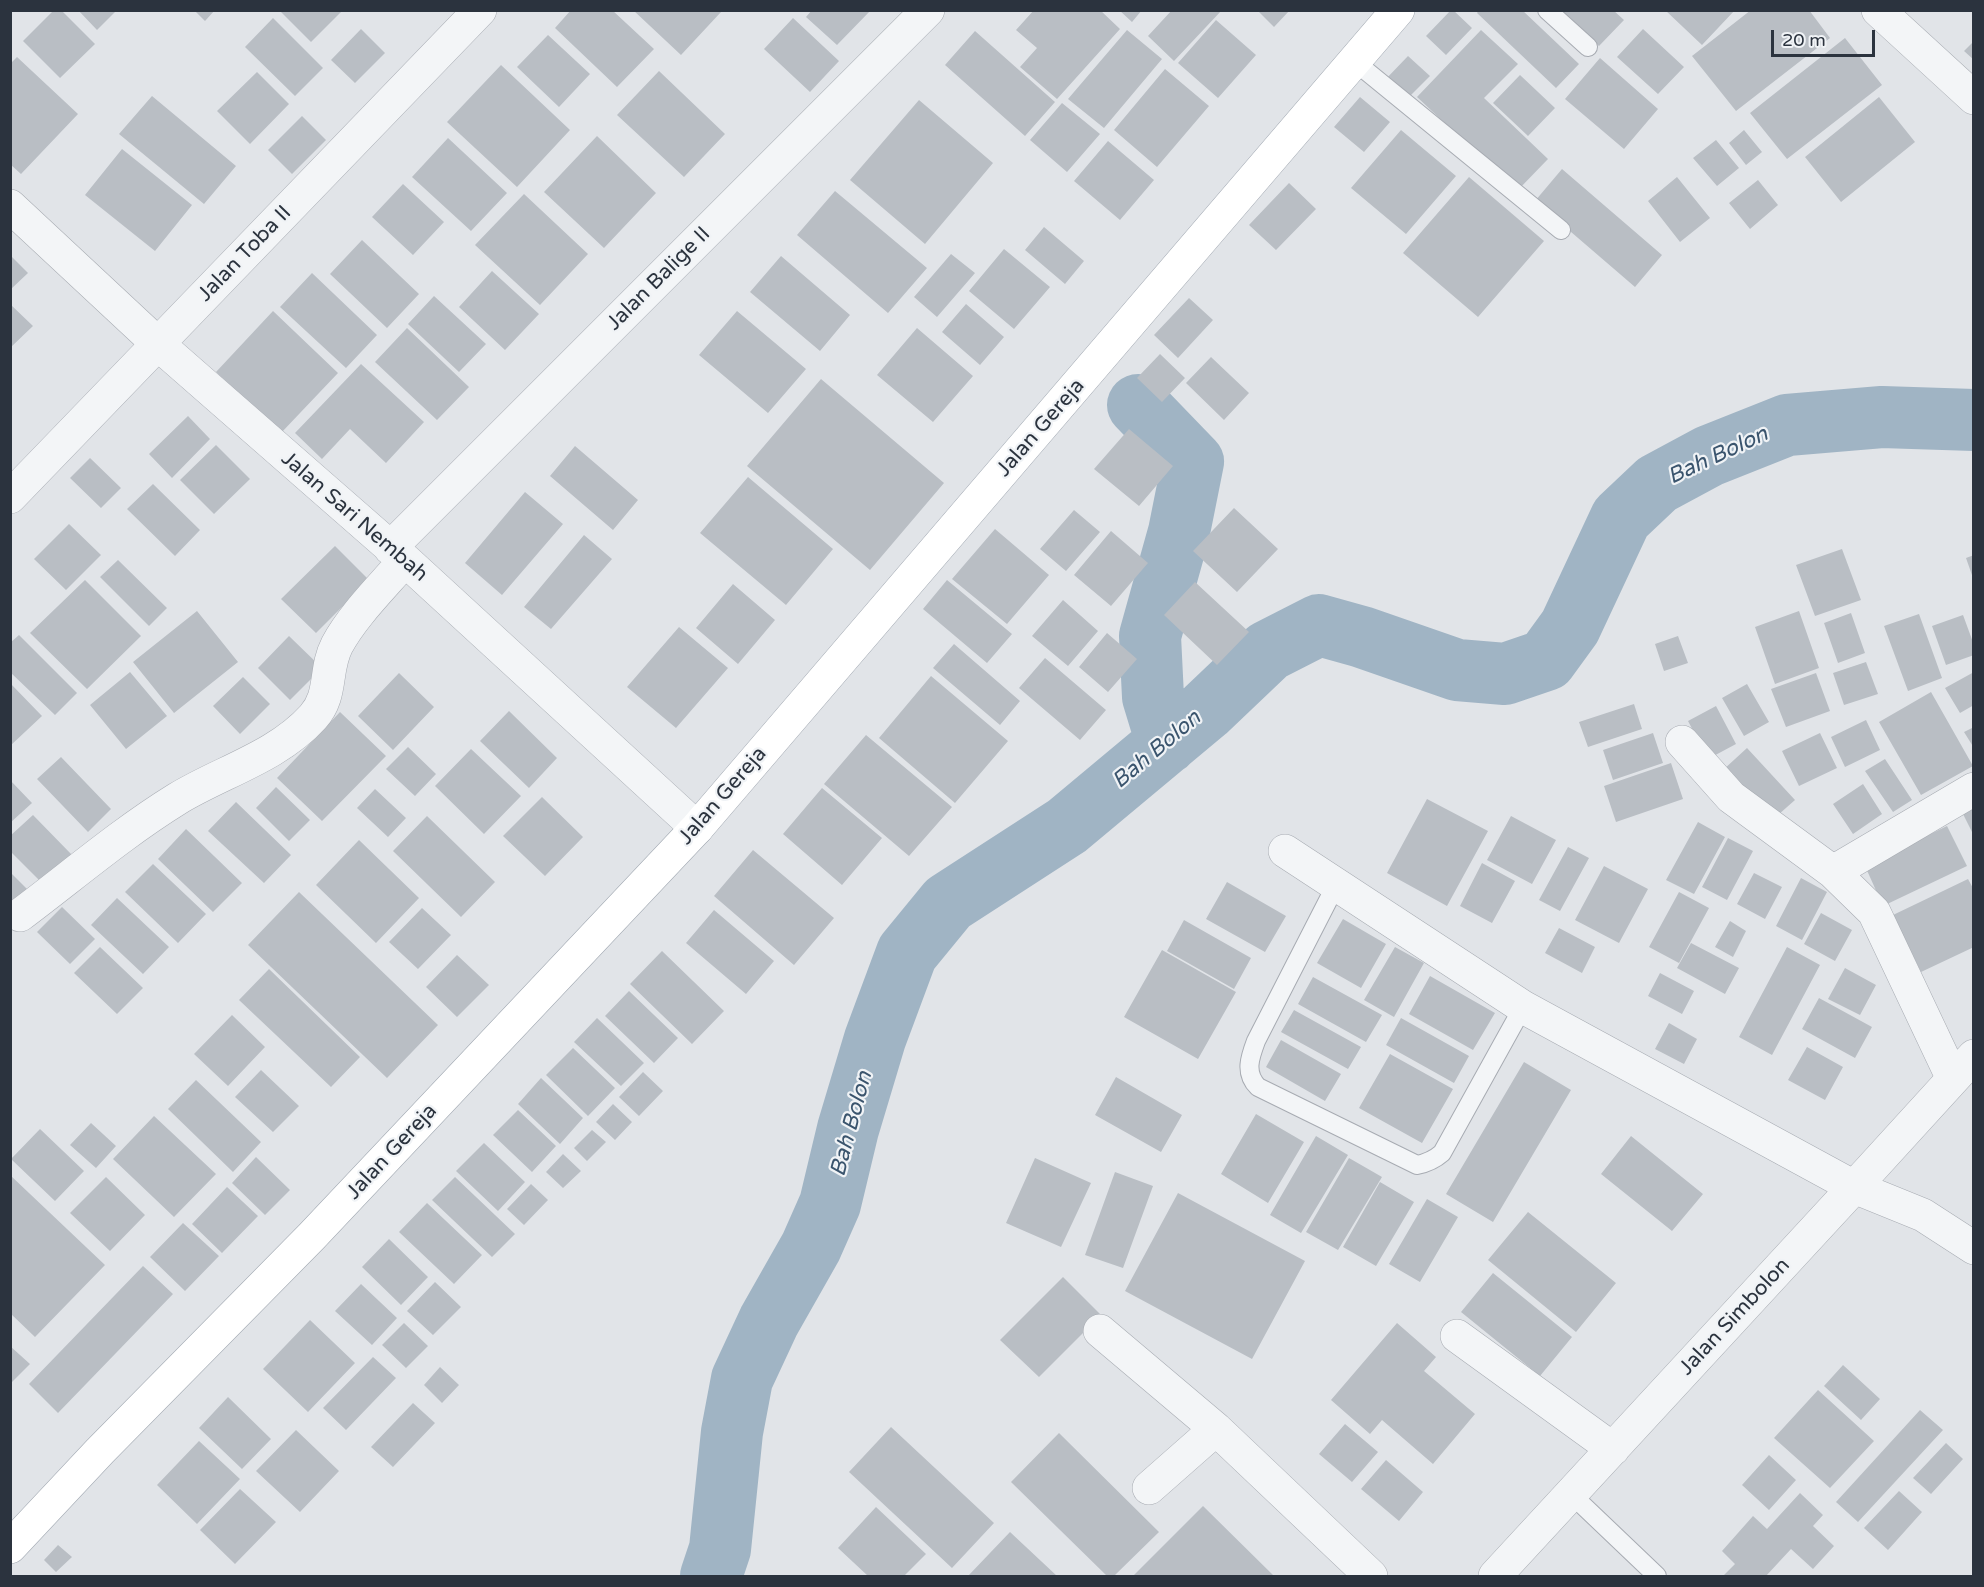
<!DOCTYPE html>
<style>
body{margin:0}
#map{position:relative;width:1984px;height:1587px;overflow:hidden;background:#e1e4e8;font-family:"Varela Round",sans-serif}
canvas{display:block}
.frame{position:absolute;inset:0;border:12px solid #2b333e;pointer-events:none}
.scale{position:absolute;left:1771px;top:30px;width:104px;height:27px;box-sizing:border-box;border:3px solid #2b333e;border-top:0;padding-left:8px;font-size:18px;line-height:21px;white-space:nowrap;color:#2b333e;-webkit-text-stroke:4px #f0f3f6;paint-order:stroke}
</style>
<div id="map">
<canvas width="1984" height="1587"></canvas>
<div class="frame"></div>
<div class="scale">20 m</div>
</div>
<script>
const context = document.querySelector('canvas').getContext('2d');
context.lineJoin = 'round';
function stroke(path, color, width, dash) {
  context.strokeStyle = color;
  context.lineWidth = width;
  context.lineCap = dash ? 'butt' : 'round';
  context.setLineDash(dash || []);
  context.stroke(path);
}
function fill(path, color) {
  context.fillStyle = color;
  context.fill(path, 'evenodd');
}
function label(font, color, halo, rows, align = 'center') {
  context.font = font + ' "Varela Round",sans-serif';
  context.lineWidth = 4.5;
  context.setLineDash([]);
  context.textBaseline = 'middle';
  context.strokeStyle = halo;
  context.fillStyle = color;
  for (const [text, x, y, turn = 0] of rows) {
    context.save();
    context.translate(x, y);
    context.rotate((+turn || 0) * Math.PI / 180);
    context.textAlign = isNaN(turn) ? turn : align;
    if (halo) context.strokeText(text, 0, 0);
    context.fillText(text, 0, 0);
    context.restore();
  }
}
const river = new Path2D(`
 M1138,405L1193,462L1179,532L1150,636L1153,697L1167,743
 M711,1576L720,1549L732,1432L742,1379L769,1321L811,1247L830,1204L848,1129L875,1039L907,953L948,903L1067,826L1206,710L1268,651L1319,625L1362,637L1457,670L1505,674L1546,660L1570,627L1621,518L1657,484L1709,456L1787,425L1882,417L1974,420`);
const building = new Path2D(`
 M54,10H61L95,44L60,78L23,41Z
 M78,10H117L97,30Z
 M194,10H215L205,21Z
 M279,10H343L311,42Z
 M571,10H612L654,49L617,87L555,28Z
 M633,10H719L721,12L681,55Z
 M812,10H871L837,45L806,17Z
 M1034,10H1100L1120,29L1057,99L1020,67L1037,48L1016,30Z
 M1119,10H1142L1132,22Z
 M1172,10H1222L1174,61L1148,36Z
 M1257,10H1290L1274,27Z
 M1451,10H1453L1472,28L1446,55L1426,36Z
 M1479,10H1522L1579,64L1556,88L1477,13Z
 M1561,10H1613L1624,20L1599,46Z
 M1665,10H1735L1702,45Z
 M1751,10H1809L1830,38L1736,111L1692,56Z
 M273,18L323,68L295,96L245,47Z
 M793,18L839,61L810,92L764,49Z
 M1216,20L1256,55L1218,98L1178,63Z
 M361,29L385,53L355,83L331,60Z
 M1643,29L1684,67L1658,94L1617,57Z
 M1127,30L1162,59L1104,128L1068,99Z
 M1481,30L1518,64L1484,98L1548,159L1517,191L1417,97Z
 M975,31L1055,102L1025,136L945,65Z
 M548,35L590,74L559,107L517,67Z
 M1845,38L1882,85L1787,159L1750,113Z
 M1974,41V60L1964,51Z
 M1408,56L1430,76L1405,101L1384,81Z
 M17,57L78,114L21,174L10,164V64Z
 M1600,58L1658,109L1624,149L1565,99Z
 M501,65L570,130L517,187L447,122Z
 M1165,69L1209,106L1157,167L1114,130Z
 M659,71L725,134L684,177L617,115Z
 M257,72L289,104L250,144L217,111Z
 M1520,75L1555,108L1528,136L1493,103Z
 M152,96L236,166L204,204L119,134Z
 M1360,97L1390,122L1364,152L1334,127Z
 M1879,97L1915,142L1841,202L1805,157Z
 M919,100L993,163L925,244L850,180Z
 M1062,103L1100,134L1067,172L1030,140Z
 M302,116L326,140L292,174L268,150Z
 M1401,130L1456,176L1406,234L1351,188Z
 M1744,130L1762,152L1746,165L1729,143Z
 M597,136L656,193L604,248L544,192Z
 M448,138L507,193L471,231L412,177Z
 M1716,140L1739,168L1717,186L1693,158Z
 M1108,141L1154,180L1120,220L1074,181Z
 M122,149L192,205L155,251L85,195Z
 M1562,169L1662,255L1635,287L1535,201Z
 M1469,177L1544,241L1478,317L1403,253Z
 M1677,177L1710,218L1680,242L1648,201Z
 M1758,180L1778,205L1750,229L1729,203Z
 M1289,183L1316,209L1276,250L1249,225Z
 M403,184L444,222L413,255L372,217Z
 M835,191L927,268L888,313L797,235Z
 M524,194L588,254L540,305L475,245Z
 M1044,227L1084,261L1065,284L1025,250Z
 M362,240L419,294L387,328L330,274Z
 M1004,249L1050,287L1014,329L969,291Z
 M951,254L975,273L937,317L914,297Z
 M10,255L28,273L10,290Z
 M781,256L850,315L820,351L750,292Z
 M492,271L539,314L505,350L459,307Z
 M312,273L377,335L346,368L280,307Z
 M434,296L486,344L459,372L408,324Z
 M1189,298L1213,320L1178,358L1154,335Z
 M10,304L33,326L10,348Z
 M966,304L1004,337L980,365L942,332Z
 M273,311L338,373L281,433L216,372Z
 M737,311L806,369L768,413L699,355Z
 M407,328L469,387L437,420L375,362Z
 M917,328L973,376L933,422L877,375Z
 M1160,354L1185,378L1162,402L1137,378Z
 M1211,357L1249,393L1224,420L1186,383Z
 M361,364L424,422L386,463L350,429L322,459L295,433Z
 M821,379L944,483L870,570L747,466Z
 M188,416L210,439L172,478L149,454Z
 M1129,429L1173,466L1139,506L1094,469Z
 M216,445L250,479L214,514L180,480Z
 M575,446L638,500L613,530L550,476Z
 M90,458L121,488L101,508L70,478Z
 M748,477L833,549L786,605L700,533Z
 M153,484L200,530L175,556L127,509Z
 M525,492L563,524L502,595L465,563Z
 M1234,508L1278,549L1237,592L1193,551Z
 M1074,510L1100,532L1066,571L1040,549Z
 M69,524L101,555L66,590L34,559Z
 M995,529L1049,575L1007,624L952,579Z
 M1111,531L1148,563L1111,606L1074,575Z
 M584,535L612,559L551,629L524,607Z
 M335,546L369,580L316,633L281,599Z
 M1842,549L1861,600L1815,616L1796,565Z
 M1974,555V578H1973L1966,558Z
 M118,560L167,608L149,626L100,577Z
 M85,580L141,636L87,689L30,633Z
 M947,580L1012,634L987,663L923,609Z
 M1195,582L1249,632L1217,665L1164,615Z
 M733,584L775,620L738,664L696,628Z
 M1063,600L1098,631L1068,666L1032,636Z
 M197,611L238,662L174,713L133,662Z
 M1799,611L1819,668L1775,684L1755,627Z
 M1851,613L1865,653L1838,663L1824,623Z
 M1919,614L1942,678L1908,691L1884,626Z
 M1963,615L1974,645V655L1946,665L1932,626Z
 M679,627L728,668L676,728L627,687Z
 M1107,633L1137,659L1108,692L1079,667Z
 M19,635L77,693L55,715L10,672V643Z
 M289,636L322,668L290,700L258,668Z
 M1678,636L1688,663L1664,671L1655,644Z
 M954,644L1020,701L1000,725L933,668Z
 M1045,658L1106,710L1080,740L1019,688Z
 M1866,662L1878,694L1844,705L1833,673Z
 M130,672L167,716L126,749L90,705Z
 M1974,672V705L1960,713L1945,688Z
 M399,673L434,707L393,750L358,716Z
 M1816,673L1830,711L1786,727L1771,689Z
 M931,676L1008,741L955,803L879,738Z
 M243,677L270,704L240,734L213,706Z
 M10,683L42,716L10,746Z
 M1747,684L1769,722L1744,736L1722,698Z
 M1931,692L1973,766L1921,795L1879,722Z
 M1634,704L1642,729L1588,747L1579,722Z
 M1716,706L1736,744L1708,759L1688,721Z
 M509,711L557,758L529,788L480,741Z
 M340,712L386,756L322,821L277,778Z
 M1866,720L1880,750L1845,767L1831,737Z
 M1974,727V748L1964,732Z
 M1653,733L1663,763L1613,780L1603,750Z
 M1820,733L1837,768L1799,786L1782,751Z
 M866,735L952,807L909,856L824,784Z
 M408,747L436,774L415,796L386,769Z
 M1747,748L1795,800L1770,822L1723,770Z
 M471,749L521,796L484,834L435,786Z
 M61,757L111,809L88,832L37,779Z
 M1885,759L1912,800L1893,812L1865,771Z
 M1671,763L1683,799L1616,822L1604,786Z
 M10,780L32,803L10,823Z
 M1863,784L1882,814L1853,834L1833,804Z
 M276,787L310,820L289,841L256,808Z
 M822,788L882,838L842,885L783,834Z
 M375,789L406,818L388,837L357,808Z
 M542,797L583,837L545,876L503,836Z
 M1427,799L1488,831L1447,906L1387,873Z
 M1974,801V836L1960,808Z
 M236,802L291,855L264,883L208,831Z
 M33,815L72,855L42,883L10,851V836Z
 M427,816L495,882L461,917L393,851Z
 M1511,816L1556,840L1532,884L1487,860Z
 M1698,822L1725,837L1694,894L1666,880Z
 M1947,826L1967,866L1883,906L1865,866Z
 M186,829L242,883L213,912L158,859Z
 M1728,838L1753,851L1727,900L1702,887Z
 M359,840L419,898L376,943L316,885Z
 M1568,847L1589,858L1560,911L1539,900Z
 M753,850L834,918L794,965L714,896Z
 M1482,863L1515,881L1492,923L1460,906Z
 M153,864L206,914L178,943L125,892Z
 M1604,866L1648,889L1619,943L1575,920Z
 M10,872L28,890L10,906Z
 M1754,873L1782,887L1765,919L1737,904Z
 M1801,878L1827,892L1802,940L1776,926Z
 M1968,879L1974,890V947L1921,972L1893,915Z
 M1227,882L1286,916L1265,952L1206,919Z
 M299,892L438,1025L387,1078L248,945Z
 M1679,892L1709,908L1679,963L1649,947Z
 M117,898L169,947L143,974L91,925Z
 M62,907L95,939L70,964L37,932Z
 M422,908L451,935L418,969L389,942Z
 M714,910L774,961L746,994L686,943Z
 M1821,913L1852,930L1835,961L1804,944Z
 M1343,919L1386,944L1361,988L1317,963Z
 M1184,920L1251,958L1234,989L1167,951Z
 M1730,921L1746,931L1733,957L1715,947Z
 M1559,928L1595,947L1582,973L1545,953Z
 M1691,943L1739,968L1725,994L1677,968Z
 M100,947L143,988L117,1014L74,973Z
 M1395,947L1424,963L1394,1017L1364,1000Z
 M1787,947L1820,965L1772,1055L1739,1037Z
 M1162,950L1236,992L1198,1059L1124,1017Z
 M662,951L724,1011L692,1044L630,984Z
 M457,955L489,985L457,1017L426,987Z
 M1845,968L1876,985L1860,1015L1828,999Z
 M269,969L360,1057L331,1087L239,1000Z
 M1660,973L1694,991L1682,1014L1648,996Z
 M1430,976L1495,1013L1473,1050L1409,1014Z
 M1313,977L1382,1015L1366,1042L1298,1004Z
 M629,991L678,1038L654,1063L605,1016Z
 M1819,998L1872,1027L1855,1058L1802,1029Z
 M1294,1010L1361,1047L1348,1069L1281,1032Z
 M232,1015L265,1047L228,1086L194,1054Z
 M597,1018L644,1063L621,1086L574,1042Z
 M1401,1018L1469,1056L1454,1083L1386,1045Z
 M1669,1023L1697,1039L1684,1064L1655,1049Z
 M1281,1040L1341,1074L1325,1101L1266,1067Z
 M1807,1047L1843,1067L1825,1100L1788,1080Z
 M573,1048L615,1088L588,1116L546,1075Z
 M1390,1054L1453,1089L1422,1143L1359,1108Z
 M1524,1062L1571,1090L1493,1222L1446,1194Z
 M261,1070L299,1106L273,1132L235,1097Z
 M643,1072L663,1091L639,1116L619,1097Z
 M1116,1077L1182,1115L1161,1152L1095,1115Z
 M541,1078L583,1118L560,1144L518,1104Z
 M196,1080L261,1142L233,1172L168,1109Z
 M613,1104L632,1122L615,1140L596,1122Z
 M518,1110L556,1146L532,1172L493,1135Z
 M1256,1114L1304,1142L1268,1203L1221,1174Z
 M154,1116L216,1174L174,1217L113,1159Z
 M91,1123L116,1146L96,1168L70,1145Z
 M40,1129L84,1171L55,1201L11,1159Z
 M592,1130L606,1142L587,1161L574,1148Z
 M1316,1136L1348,1155L1301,1233L1270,1215Z
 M1631,1136L1703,1194L1672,1231L1601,1174Z
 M484,1143L525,1182L498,1211L456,1171Z
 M563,1154L581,1171L563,1188L546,1172Z
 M256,1157L290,1190L265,1215L232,1183Z
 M1035,1158L1091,1183L1061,1247L1006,1223Z
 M1349,1158L1382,1177L1338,1250L1306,1232Z
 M1115,1172L1153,1186L1123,1268L1085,1255Z
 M10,1175L105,1265L35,1337L10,1313Z
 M106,1177L145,1215L110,1251L70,1213Z
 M455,1177L515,1234L492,1257L432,1200Z
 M1380,1182L1414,1202L1376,1266L1343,1247Z
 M531,1184L548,1200L524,1225L507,1209Z
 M227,1187L258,1216L222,1253L192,1224Z
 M1178,1193L1305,1261L1252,1359L1125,1291Z
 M1427,1199L1458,1217L1420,1282L1389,1264Z
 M427,1203L482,1255L454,1284L399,1232Z
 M1528,1212L1616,1283L1576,1332L1488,1260Z
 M183,1223L219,1256L185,1291L150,1257Z
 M389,1239L428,1277L401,1305L362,1267Z
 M143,1266L173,1294L58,1413L29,1384Z
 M1493,1273L1572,1337L1540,1376L1461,1312Z
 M1063,1277L1101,1315L1039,1377L1000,1340Z
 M435,1282L461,1307L433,1335L407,1311Z
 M361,1284L397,1318L372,1345L335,1311Z
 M310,1320L355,1363L308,1412L263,1369Z
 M404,1323L428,1346L406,1368L382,1345Z
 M1397,1323L1436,1357L1424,1371L1475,1414L1433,1464L1382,1420L1370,1434L1331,1400Z
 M10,1346L30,1364L10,1384Z
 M373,1357L396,1378L346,1430L323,1408Z
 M1843,1365L1880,1399L1861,1420L1824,1386Z
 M440,1367L459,1385L442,1403L424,1385Z
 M1818,1390L1874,1441L1830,1488L1774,1438Z
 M228,1397L271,1439L242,1469L199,1428Z
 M413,1403L435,1423L393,1467L371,1447Z
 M1920,1410L1943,1430L1858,1522L1836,1502Z
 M1345,1424L1378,1452L1352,1482L1319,1454Z
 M891,1427L994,1523L952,1568L849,1472Z
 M296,1430L339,1471L300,1512L256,1471Z
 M1059,1433L1159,1532L1114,1576H1107L1011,1482Z
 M199,1441L240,1479L197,1524L157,1485Z
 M1946,1443L1963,1459L1931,1494L1913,1478Z
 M1769,1455L1796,1480L1769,1510L1742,1485Z
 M1386,1460L1423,1492L1399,1521L1361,1489Z
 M240,1489L276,1522L235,1564L200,1530Z
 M1899,1491L1922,1512L1888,1550L1864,1528Z
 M1800,1493L1823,1515L1813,1526L1834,1546L1813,1569L1791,1549L1766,1576H1723L1735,1564L1722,1551L1753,1516L1767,1529Z
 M1203,1506L1274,1576H1133Z
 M876,1507L926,1554L904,1576H868L838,1548Z
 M1010,1532L1057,1576H968Z
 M58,1545L72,1557L56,1572L44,1560Z`);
const lane = new Path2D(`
 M1547,10L1588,47
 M1354,61L1561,230
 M1337,883L1256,1041C1250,1057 1244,1073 1258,1087L1417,1165C1427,1163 1434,1160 1442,1153L1523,1007
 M1571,1494L1657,1576`);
const street = new Path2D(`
 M1878,10L1974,98
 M10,206L158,344L405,560L697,828
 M10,497L480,10
 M390,548L928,10
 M1682,742L1731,797L1833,872L1874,912L1953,1079
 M1285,851L1523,1007L1854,1187L1923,1215L1974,1248
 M1833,872L1974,789
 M20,915C72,876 122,833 177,799C221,772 277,757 313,717C333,695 324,670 337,645C353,615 383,586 405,560
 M1100,1331L1216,1429L1371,1576
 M1457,1336L1613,1449
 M1149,1488L1216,1429
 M1495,1576L1869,1171L1974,1056`);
const primary = new Path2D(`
 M10,1547L100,1451L312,1236L697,828L1398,10`);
const streetNames = [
 ["Jalan Toba II",245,254,-46],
 ["Jalan Balige II",659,279,-45],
 ["Jalan Gereja",1041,428,-49],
 ["Jalan Sari Nembah",354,517,41],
 ["Jalan Gereja",723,796,-49],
 ["Jalan Gereja",392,1152,-47],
 ["Jalan Simbolon",1735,1317,-47]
];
const waterNames = [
 ["Bah Bolon",1718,456,-25],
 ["Bah Bolon",1157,750,-40],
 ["Bah Bolon",852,1124,-75]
];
stroke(river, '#a0b4c4', 62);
fill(building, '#b9bec4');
stroke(lane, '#a7abb2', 20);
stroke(street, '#a7abb2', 34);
stroke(primary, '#a2a9b2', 34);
stroke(lane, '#f3f5f7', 18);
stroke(street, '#f3f5f7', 33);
stroke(primary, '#fff', 33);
label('21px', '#2b333e', '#f0f3f6', streetNames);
label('italic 22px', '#3a546d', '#f0f3f6', waterNames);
</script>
